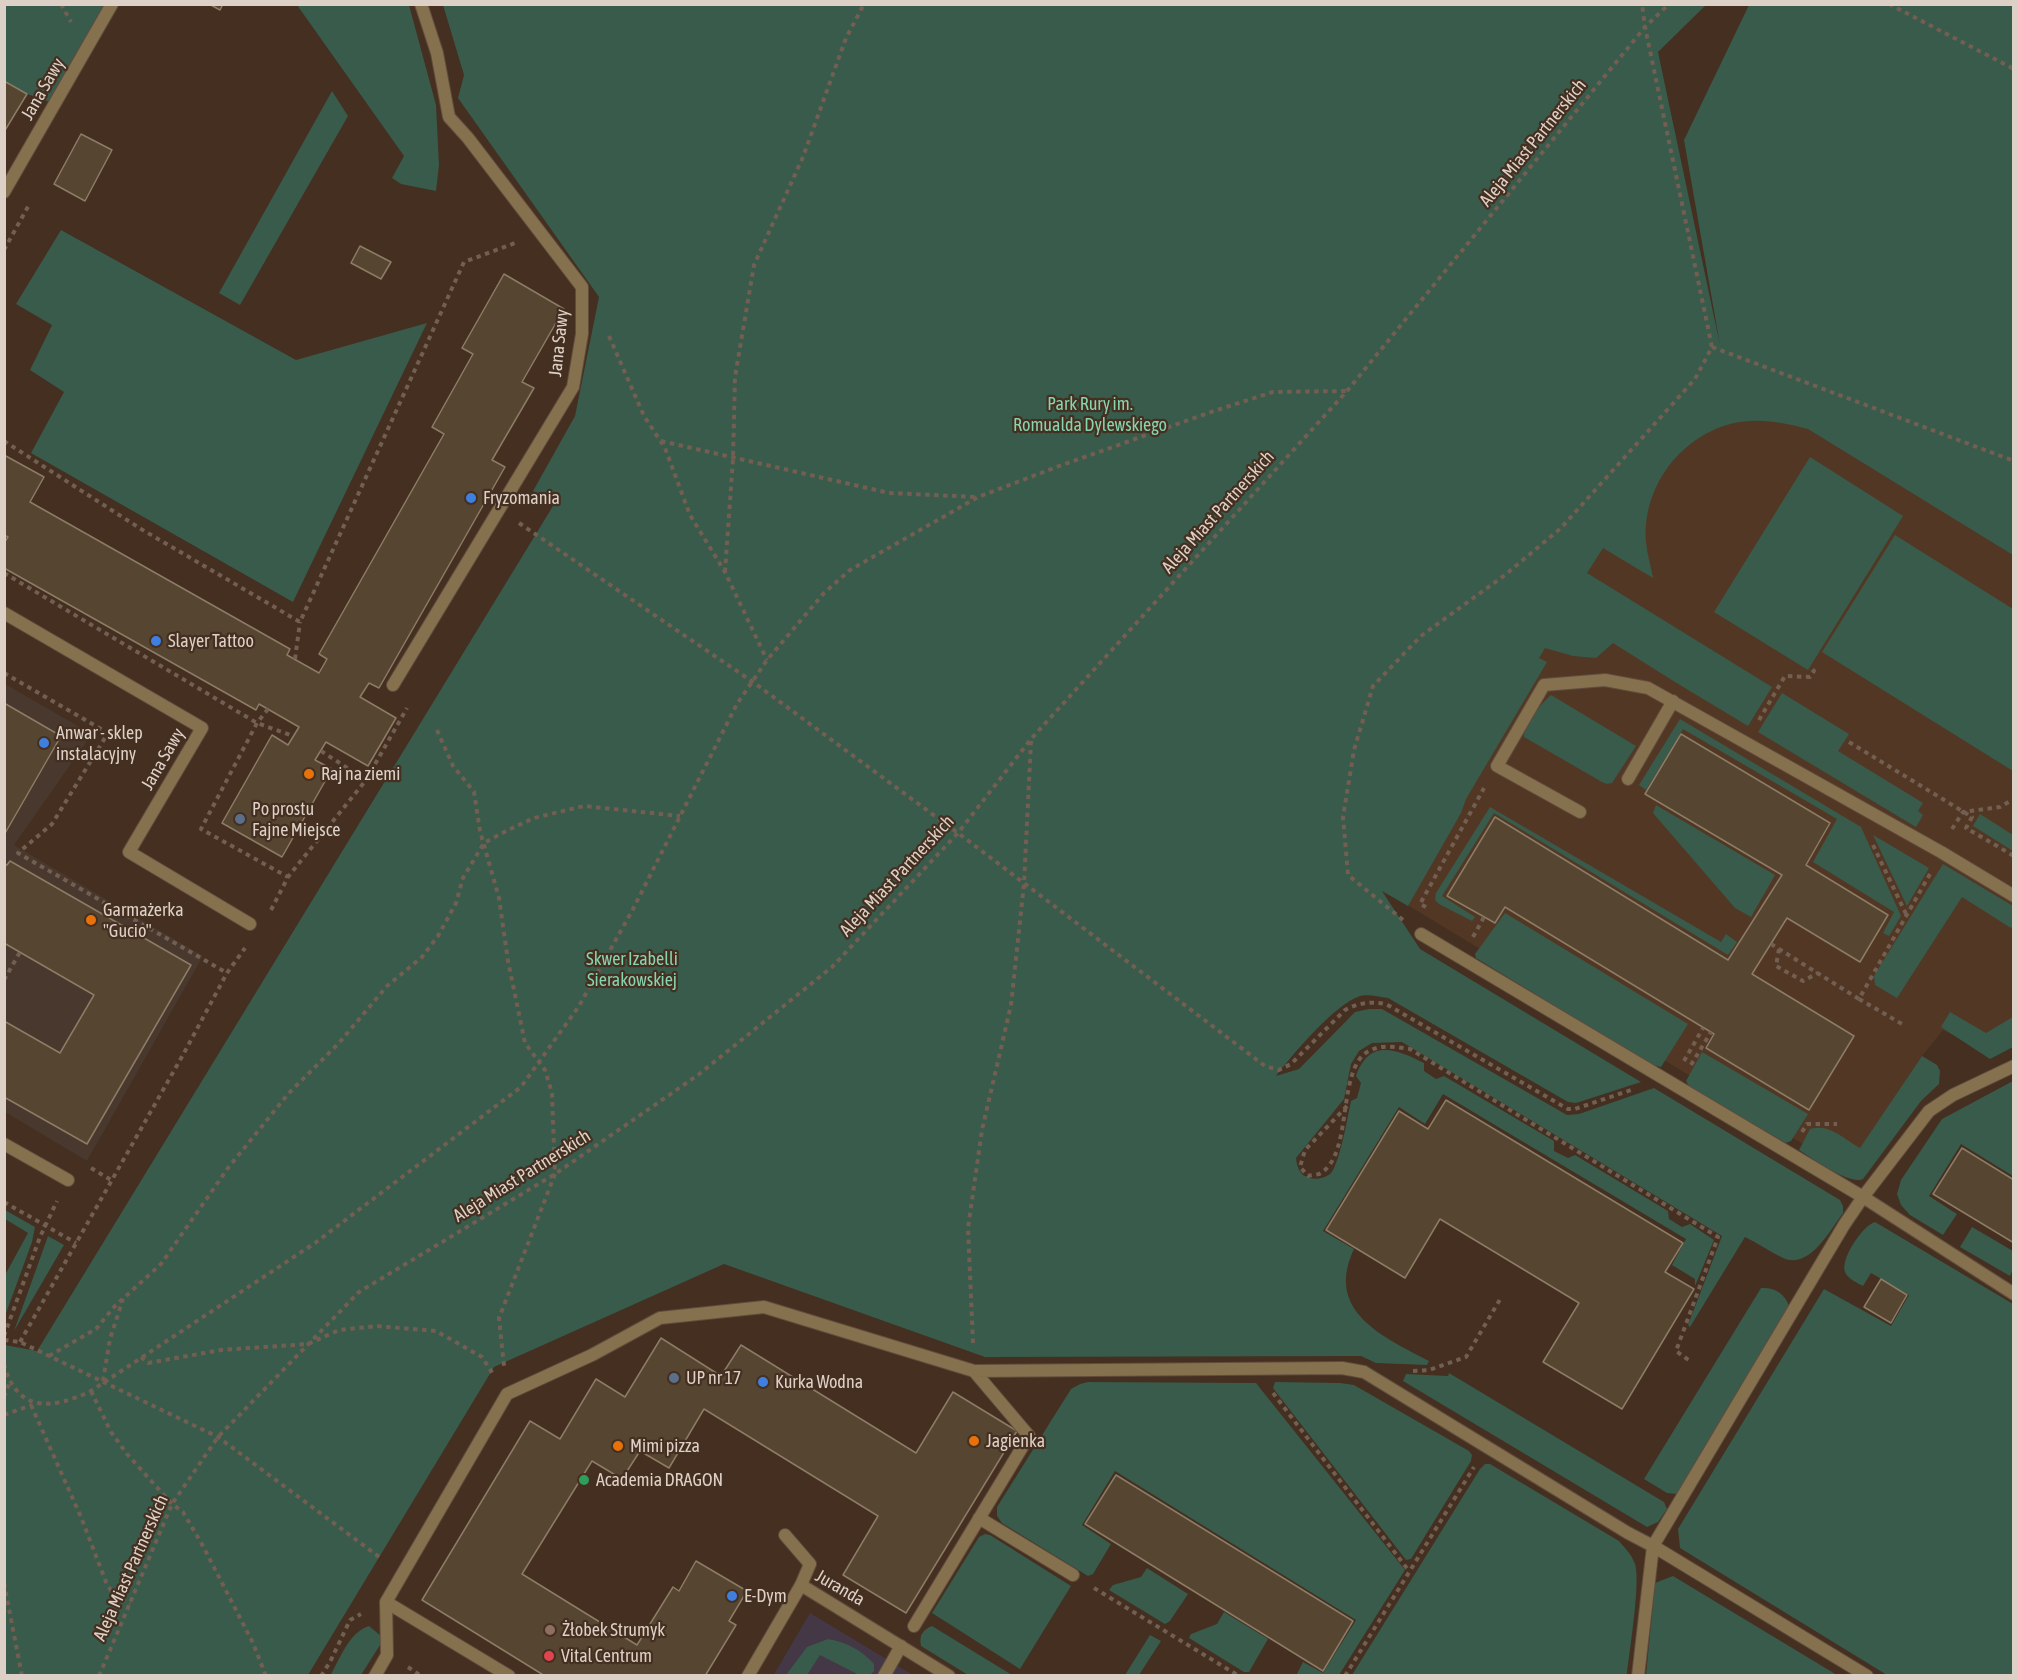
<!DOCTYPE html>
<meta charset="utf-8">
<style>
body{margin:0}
#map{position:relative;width:2018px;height:1680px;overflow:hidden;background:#442f20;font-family:"Asap Condensed",sans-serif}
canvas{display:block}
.frame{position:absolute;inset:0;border:6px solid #ddd0c7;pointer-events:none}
</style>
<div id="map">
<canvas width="2018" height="1680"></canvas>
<div class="frame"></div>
</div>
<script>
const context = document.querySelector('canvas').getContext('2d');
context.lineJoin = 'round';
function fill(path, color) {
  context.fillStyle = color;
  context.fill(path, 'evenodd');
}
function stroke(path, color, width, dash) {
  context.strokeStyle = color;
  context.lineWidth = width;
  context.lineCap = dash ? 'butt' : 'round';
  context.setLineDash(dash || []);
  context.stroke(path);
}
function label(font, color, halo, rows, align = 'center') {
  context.font = font + ' "Asap Condensed",sans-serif';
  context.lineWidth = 4.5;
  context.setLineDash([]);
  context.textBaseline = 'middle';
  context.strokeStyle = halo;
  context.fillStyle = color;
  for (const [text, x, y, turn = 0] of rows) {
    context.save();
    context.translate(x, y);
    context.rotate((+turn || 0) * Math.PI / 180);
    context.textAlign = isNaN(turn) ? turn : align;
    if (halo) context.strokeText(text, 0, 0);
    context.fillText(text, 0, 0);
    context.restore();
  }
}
const commercial = new Path2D(`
 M5,684L92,734L14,845L203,956L87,1161L5,1112Z`);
const industrial = new Path2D(`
 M810,1613L913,1675L773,1676Z`);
const built = new Path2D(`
 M1725,371L2013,473V1039L1988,1053L1943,1030L1922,1056L1846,1170L1381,889L1424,650Z`);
const green = new Path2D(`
 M5,5H112L55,104L27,94L5,81Z
 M297,5H409L436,105L439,165L436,191L401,184L392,178L404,156Z
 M443,5H1706L1658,52L1720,345L1684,140L1749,5H2013V555L1808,429C1783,422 1756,417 1730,424C1679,438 1642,488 1646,542C1647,554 1651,566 1653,578L1603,548L1587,573L1772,687L1748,726L1675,682L1613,643L1596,658L1573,656L1545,648L1539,658L1547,662L1466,799L1461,813L1408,906L1382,891L1420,949L1641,1082L1576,1103L1568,1102L1388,998C1379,997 1368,994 1360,996C1334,1005 1293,1054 1276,1076L1299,1069L1355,1012L1369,1009H1382L1567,1115L1579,1114L1654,1088L1840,1200L1843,1206V1213C1830,1230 1810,1270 1783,1258C1770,1252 1758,1243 1745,1237L1690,1327L1688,1325L1722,1236L1402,1042L1372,1043L1359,1051L1351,1064L1344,1099L1296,1158C1297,1166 1299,1174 1307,1177C1313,1180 1324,1179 1330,1174C1339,1167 1348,1115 1351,1101L1357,1098L1361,1083L1356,1076C1369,1038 1396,1049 1424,1063V1071L1436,1079L1444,1076L1554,1141V1151L1568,1158L1575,1155L1668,1211L1669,1219L1682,1227L1690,1224L1714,1240L1695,1286V1279L1672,1265L1686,1239L1443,1094L1425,1124L1399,1107L1323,1231L1354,1249C1324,1312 1384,1337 1429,1361L1427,1365L1376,1363L1361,1356L985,1357L724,1264L494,1367L308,1675H5V1345L37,1351L553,506L533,491L575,416L599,297L458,98L464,75Z
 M332,91L348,116L240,305L219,293Z
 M61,230L296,360L427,323L293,602L31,453L64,392L30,370L52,325L16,304Z
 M1810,457L1903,516L1808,670L1714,612Z
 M1895,535L2013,609V771L1822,652Z
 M1782,693L1849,734L1838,751L1923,803L1918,811L1923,815L1916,827L1758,732Z
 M1551,695L1636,746L1612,783L1607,784L1602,782L1524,737C1524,723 1541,704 1551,695Z
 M1680,719L1861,827L1901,916L1889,936L1883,933L1894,912L1813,862L1837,819L1683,729L1646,790L1639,785Z
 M1656,805L1775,875L1751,917L1735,908L1653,813Z
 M1490,807L1721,942L1726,934L1737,942L1728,955L1494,813L1442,896L1475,917L1472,921L1439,904L1435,900L1436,893Z
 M1980,814L2013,835V851L1973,826Z
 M1873,835L1929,868L1907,906Z
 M1943,864L2013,906V926L2011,928L1962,897L1897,998L1875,985L1874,976Z
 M1505,913L1688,1024L1661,1067L1650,1064L1476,958L1475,954Z
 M1950,1012L1986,1033L2013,1017V1047L1990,1059L1941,1027Z
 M1702,1052L1808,1114L1791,1141L1786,1143L1691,1089L1686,1081Z
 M1922,1056L1937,1065L1940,1071L1939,1084L1921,1101L1863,1179C1851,1186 1812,1158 1799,1150L1810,1129C1829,1123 1844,1139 1860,1148Z
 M2013,1081V1176L1961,1144L1929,1196L1957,1214L1943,1235L1910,1215L1901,1205L1897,1194L1901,1180L1942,1119Z
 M5,1210L35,1227L32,1242L5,1316V1275L28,1233L5,1219Z
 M1875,1222L2013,1304V1675H1887L1680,1548L1678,1529L1824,1289L1891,1326L1909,1295L1871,1273L1863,1286C1857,1283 1847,1278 1845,1272C1840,1259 1863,1225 1875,1222Z
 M1972,1227L2013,1251V1269L2010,1276L1960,1247Z
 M48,1236L64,1245L14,1331Z
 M1761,1288C1775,1287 1785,1294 1789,1306L1677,1494L1667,1493L1644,1479Z
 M1449,1373L1664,1502L1667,1509L1658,1522L1647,1527L1403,1381L1406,1374L1448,1376Z
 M1088,1382L1256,1383L1405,1570L1339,1675H1292L1297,1674L1303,1662L1323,1673L1356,1620L1115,1471L1082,1525L1111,1544L1093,1574L1088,1576L1002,1523L997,1516V1507L1071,1389L1080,1384Z
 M1275,1382L1340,1383L1354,1385L1469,1451L1472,1455L1471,1461L1411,1559L1406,1560L1273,1388Z
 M1485,1464H1490L1619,1541C1625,1548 1632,1555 1635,1564C1641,1582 1629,1653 1627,1675H1352L1480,1469Z
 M985,1534L990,1535L1071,1586L1020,1669L932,1613L979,1537Z
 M1147,1568L1188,1594L1170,1621L1165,1624L1109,1590L1113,1585L1141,1577Z
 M1673,1576L1837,1675H1646L1655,1583Z
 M1224,1612L1268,1639L1249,1672H1244L1189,1638L1191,1634L1217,1624Z
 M369,1626L381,1636L380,1645L361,1675L330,1676C340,1659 349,1632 369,1626Z
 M932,1626L1012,1675H968L921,1646C919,1636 922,1630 932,1626Z
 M1150,1635L1161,1641L1139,1675H1125Z
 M828,1639C848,1643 860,1649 874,1664V1671L870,1675H859L820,1655L807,1675H786L807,1647Z`);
const building = new Path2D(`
 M209,4H223L220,10Z
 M4,81L27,94L4,132Z
 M81,134L112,150L85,201L54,184Z
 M360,246L391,262L381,279L351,263Z
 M504,274L564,309L522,382L534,388L492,460L505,467L379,688L369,683L360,697L396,718L368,766L326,742L315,760L332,769L282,857L222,823L272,735L288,745L299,727L259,704L256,710L4,568V543L8,537L4,535V455L44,477L30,502L290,649L287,655L319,673L327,659L319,654L444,434L432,427L473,354L462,348Z
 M4,703L61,736L4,835Z
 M1681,734L1830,823L1806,865L1888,915L1860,962L1787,918L1752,974L1854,1036L1809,1110L1706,1048L1714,1034L1505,907L1495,923L1447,896L1495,817L1728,960L1782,875L1645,794Z
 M10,861L191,965L87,1144L4,1097V1021L60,1053L94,995L4,943V864L7,865Z
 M1446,1100L1683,1243L1665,1272L1694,1289L1622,1409L1543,1362L1579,1303L1440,1219L1405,1278L1326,1230L1399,1111L1428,1129Z
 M1962,1148L2014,1180V1243L1933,1194Z
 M1881,1279L1907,1295L1891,1323L1864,1307Z
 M661,1338L721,1376L741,1345L916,1453L953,1392L1017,1431L906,1613L843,1575L878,1516L704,1409L669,1468L640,1451L622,1479L592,1461L522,1574L637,1645L673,1587L679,1591L696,1561L747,1591L729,1621L736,1625L705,1676H545L422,1600L530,1421L560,1439L596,1379L625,1397Z
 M1116,1475L1353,1621L1323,1671L1085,1524Z`);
const path = new Path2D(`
 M61,4L71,22
 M1889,4L2014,69
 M4,250L30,203
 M609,336L644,416L665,448L690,515L725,572L767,660
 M1712,347L2014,461
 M4,441L141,529L300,622L464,262L515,243
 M661,441L889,493L977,497
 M519,523L753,682L958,833L1265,1066L1279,1070L1291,1064L1345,1010C1358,1003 1371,1001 1386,1004L1568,1109H1575L1631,1090
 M725,572L733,459L735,377L754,265L803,157L846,38L864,4
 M4,573L257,723L293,736
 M295,659L300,622
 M4,673L108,733L52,824L18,853L227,973
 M268,709L257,723L201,829L288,877
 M1759,720L1785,676L1810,677L1814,671L1810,666
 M437,730L453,766L474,792L480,831L499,898L508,961L525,1043L545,1070L552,1093L555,1174L499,1318L504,1366
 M1849,742L1972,817L1966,828L2014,856
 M321,751L366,780
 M1952,829L1963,812L2000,807L2014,799
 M1873,845L1906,914
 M1426,907L1420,904L1484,788
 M271,910L288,877L366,780L407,708
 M1403,920L1348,875L1343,817L1354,750L1373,686L1421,636L1505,575L1561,528L1695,379L1712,347L1645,27L1669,4
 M1473,937L1484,917
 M1771,944L1859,999L1930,874
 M1779,949L1776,966L1803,981L1818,973
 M4,980L20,952
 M1859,999L1902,1024
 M1684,1061L1703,1028
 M1691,1065L1711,1032
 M1347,1106L1305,1150L1300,1167L1308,1176C1312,1175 1318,1175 1321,1173C1354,1152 1336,1068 1369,1051C1382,1044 1396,1047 1410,1049L1718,1237L1676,1351L1690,1361
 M1802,1132L1807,1124H1837
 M91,1168L111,1180
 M4,1202L76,1243
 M4,1336L40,1237L57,1201
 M4,1340L20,1342L218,1437L382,1559
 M20,1342L184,1053L227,973L245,948
 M973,1343L968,1228L982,1130L1011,1005L1024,884L1031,741
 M49,1356L96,1329L114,1307L161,1264L228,1168L288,1094L339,1043L387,986L422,957L438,936L456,903L463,878L484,843L506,831L534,818L584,806L680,816
 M141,1357L148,1363L221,1350L308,1344L339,1330L377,1326L436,1331L482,1357L493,1374
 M4,1364C17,1414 53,1409 91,1391L315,1243L521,1087L579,1006L633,909L737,704L767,660L824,593L850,570L978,497L1062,465L1214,411L1273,392L1346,391
 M1413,1371L1429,1370L1466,1357L1502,1296
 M103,1381L110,1339L123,1299
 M91,1391L111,1432L127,1454L172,1504L183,1512L203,1546L253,1643L266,1676
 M1273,1393L1409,1571
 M4,1397L10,1381
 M31,1405L81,1517L106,1582L113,1594L130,1604
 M4,1415L32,1405
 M4,1583L22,1676
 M1094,1588L1239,1676
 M408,1667L421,1676
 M99,1676L172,1504L218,1437L359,1292L555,1174L698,1075L832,967L958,833L1031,739L1347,391L1645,27L1642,4
 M321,1676L330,1662L350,1620L361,1614
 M1345,1676L1474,1467`);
const lane = new Path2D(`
 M1628,779L1673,701
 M1580,812L1497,766L1544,685L1605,680L1648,688L1941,852L2014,896
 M785,1535L810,1564L801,1585
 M884,1676L901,1646`);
const street = new Path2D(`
 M4,192L112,4
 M4,613L202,728L129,852L250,924
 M393,685L573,387L582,334V287L468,138L449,117L437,53L421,4
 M1421,934L1863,1197L2014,1294
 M4,1144L68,1180
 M979,1518L1073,1575
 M914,1626L1029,1436L974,1371
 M375,1676L387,1655L386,1602
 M509,1676L386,1602L507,1394L592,1355L660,1318L764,1307L974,1371L1342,1368L1364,1372L1628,1533L1653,1546L1867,1676
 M748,1676L801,1585L949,1676
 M1638,1676L1653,1546L1844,1225L1863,1197L1929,1111L1953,1095L2014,1066`);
const markers = [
 [471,498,6,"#3f7fe0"],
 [156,641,6,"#3f7fe0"],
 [44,743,6,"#3f7fe0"],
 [309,774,6,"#e8710a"],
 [240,819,6,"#5c6f8a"],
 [91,920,6,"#e8710a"],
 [674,1378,6,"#5c6f8a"],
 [763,1382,6,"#3f7fe0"],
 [974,1441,6,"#e8710a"],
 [618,1446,6,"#e8710a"],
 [584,1480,6,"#2e9e5b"],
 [732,1596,6,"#3f7fe0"],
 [550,1630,6,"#8d6e63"],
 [549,1656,6,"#e0444e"]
];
const streetNames = [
 ["Jana Sawy",43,89,-60],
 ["Aleja Miast Partnerskich",1533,143,-51],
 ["Jana Sawy",559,343,-84],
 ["Aleja Miast Partnerskich",1218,512,-48],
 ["Jana Sawy",163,759,-60],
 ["Aleja Miast Partnerskich",897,876,-47],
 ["Aleja Miast Partnerskich",522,1176,-32],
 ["Aleja Miast Partnerskich",131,1568,-66],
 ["Juranda",840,1588,30]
];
const parkNames = [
 ["Park Rury im.",1090,404],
 ["Romualda Dylewskiego",1090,425],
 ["Skwer Izabelli",632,959],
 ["Sierakowskiej",632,980]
];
const poiNames = [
 ["Fryzomania",483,498],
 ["Slayer Tattoo",168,641],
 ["Anwar - sklep",56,733],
 ["instalacyjny",56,754],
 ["Raj na ziemi",321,774],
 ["Po prostu",252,809],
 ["Fajne Miejsce",252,830],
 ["Garmażerka",103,910],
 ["\"Gucio\"",103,931],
 ["UP nr 17",686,1378],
 ["Kurka Wodna",775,1382],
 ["Jagienka",986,1441],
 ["Mimi pizza",630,1446],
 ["Academia DRAGON",596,1480],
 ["E-Dym",744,1596],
 ["Żłobek Strumyk",562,1630],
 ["Vital Centrum",561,1656]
];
fill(commercial, '#49382e');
fill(industrial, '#443746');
fill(built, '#523824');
fill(green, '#385b4b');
fill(building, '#554531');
stroke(building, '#8d7c65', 1.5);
stroke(lane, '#604c3e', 14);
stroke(street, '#604c3e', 14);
stroke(path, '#725f52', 4, [4.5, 4.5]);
stroke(lane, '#85714e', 12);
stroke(street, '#85714e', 12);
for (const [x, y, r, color] of markers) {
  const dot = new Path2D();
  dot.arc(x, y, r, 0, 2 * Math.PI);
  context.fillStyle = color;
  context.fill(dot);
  stroke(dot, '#442f20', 2);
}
label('18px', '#ddd0c7', '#442f20', streetNames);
label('18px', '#87d4b0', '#442f20', parkNames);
label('18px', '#ddd0c7', '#442f20', poiNames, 'left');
</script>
